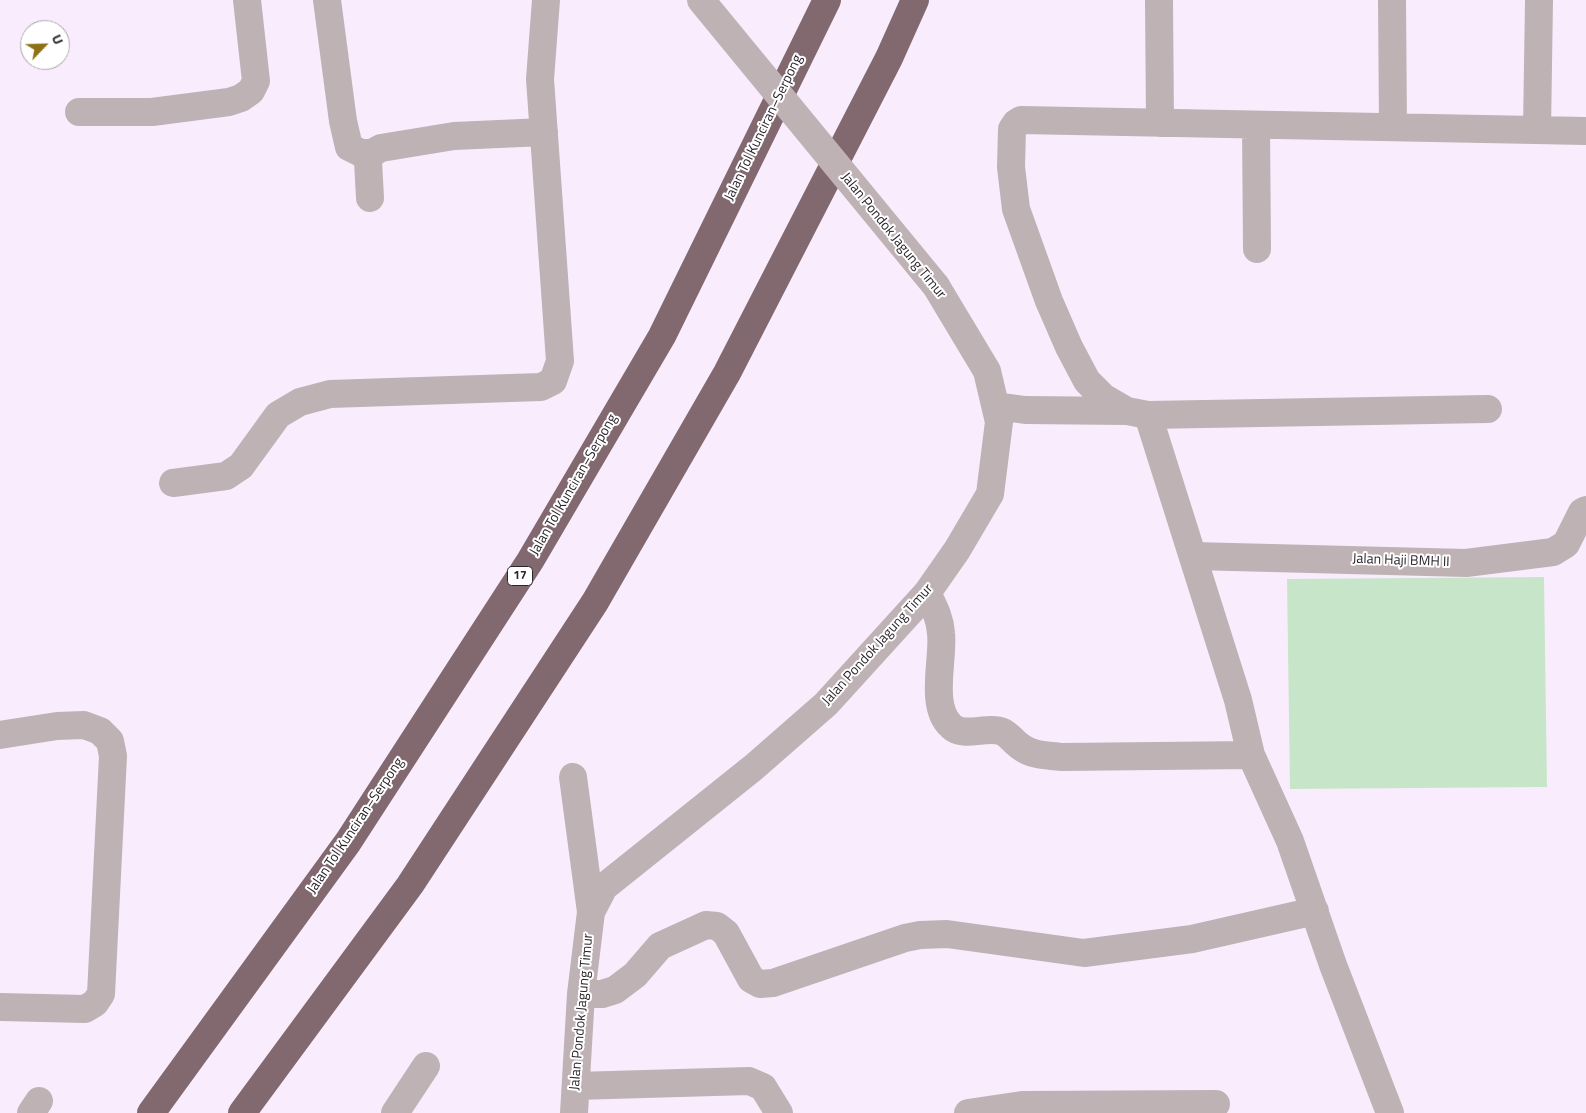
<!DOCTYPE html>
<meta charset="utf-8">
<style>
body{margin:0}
#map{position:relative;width:1586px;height:1113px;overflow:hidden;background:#f9edfd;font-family:"Titillium Web",sans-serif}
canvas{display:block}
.north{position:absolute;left:20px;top:20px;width:50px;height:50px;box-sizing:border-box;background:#fff;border:1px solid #aaa7ab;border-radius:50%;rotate:66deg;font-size:14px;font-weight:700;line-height:20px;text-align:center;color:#2a242c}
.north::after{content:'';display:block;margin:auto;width:18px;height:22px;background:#8d7215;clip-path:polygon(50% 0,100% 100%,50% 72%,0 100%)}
</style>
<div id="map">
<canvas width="1586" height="1113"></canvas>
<div class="north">U</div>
</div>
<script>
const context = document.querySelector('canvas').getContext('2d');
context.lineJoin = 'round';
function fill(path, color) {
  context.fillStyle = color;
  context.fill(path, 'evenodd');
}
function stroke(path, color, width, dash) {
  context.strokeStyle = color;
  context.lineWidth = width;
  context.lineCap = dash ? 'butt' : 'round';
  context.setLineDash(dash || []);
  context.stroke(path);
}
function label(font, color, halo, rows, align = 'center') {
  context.font = font + ' "Titillium Web",sans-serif';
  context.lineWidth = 4;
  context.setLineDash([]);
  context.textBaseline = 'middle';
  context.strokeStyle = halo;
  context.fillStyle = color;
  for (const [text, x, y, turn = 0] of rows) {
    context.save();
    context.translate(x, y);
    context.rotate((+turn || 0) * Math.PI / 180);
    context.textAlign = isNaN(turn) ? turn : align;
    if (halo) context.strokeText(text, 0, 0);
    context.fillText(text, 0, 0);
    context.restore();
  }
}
const green = new Path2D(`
 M1544,577L1547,787L1290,789L1287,579Z`);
const minor = new Path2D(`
 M327,0L343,121L349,147L361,153H372
 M1159,0L1160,123
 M1392,0L1393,127
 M79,112H152L229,102L241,98L251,91L256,81L247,0
 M1256,125L1257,249
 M1537,130L1539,0
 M370,198L368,161L372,153L381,148L454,136L544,132
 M996,406L1025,410L1127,411L1148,415L1488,409
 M1127,411L1103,397L1087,381L1069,347L1049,301L1016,209L1011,167L1012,129L1016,123L1021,120L1586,131
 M1148,415L1238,700L1251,755L1290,841L1333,965L1390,1113
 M173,483L226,476L241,466L278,415L300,402L330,394L541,387L553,381L560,361L540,79L546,0
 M1193,556L1466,563L1553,552L1566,544L1582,512L1586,510
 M927,593C934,607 940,618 941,633C944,659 929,706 951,726C964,739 987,725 1003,732C1009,735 1015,743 1021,747C1033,756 1047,755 1061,757L1251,755
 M0,735L57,726L84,725L100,731L110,741L113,756L101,994L95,1003L85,1009L0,1007
 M573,777L591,912L581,994L574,1113
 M591,912L604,887L754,767L826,704L927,593L957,550L990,494L999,422L987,371L936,286
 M581,994H602L615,990L635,975L660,946L706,925L717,926L726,933L751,979L760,984L773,983L905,938L920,935L947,934L1084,953L1192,939L1315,911
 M576,1086L749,1081L763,1087L779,1113
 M31,1113L39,1101
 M395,1113L426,1066
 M968,1113L1022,1105L1216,1104`);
const highway = new Path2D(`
 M151,1113L348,842L530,561L662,336L827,0
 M242,1113L410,885L595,602L727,373L889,58L915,0`);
const minorBridge = new Path2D(`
 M701,0L936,286`);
const shields = [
 [520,576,25]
];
const shieldNames = [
 ["17",520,576]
];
const streetNames = [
 ["Jalan Tol Kunciran–Serpong",764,128,-64],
 ["Jalan Pondok Jagung Timur",893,236,51],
 ["Jalan Tol Kunciran–Serpong",574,485,-60],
 ["Jalan Haji BMH II",1401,561,2],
 ["Jalan Pondok Jagung Timur",878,645,-48],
 ["Jalan Tol Kunciran–Serpong",356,826,-56],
 ["Jalan Pondok Jagung Timur",582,1012,-85]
];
fill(green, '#c7e6c9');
stroke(minor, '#beb2b5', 28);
stroke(highway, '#826970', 28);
stroke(minorBridge, '#beb2b5', 28);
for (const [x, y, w] of shields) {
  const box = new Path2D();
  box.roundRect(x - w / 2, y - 9.5, w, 19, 4);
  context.fillStyle = '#fff';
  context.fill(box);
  stroke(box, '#2a242c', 1);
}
label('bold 12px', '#2a242c', null, shieldNames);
label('14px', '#2a242c', '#fff', streetNames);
</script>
